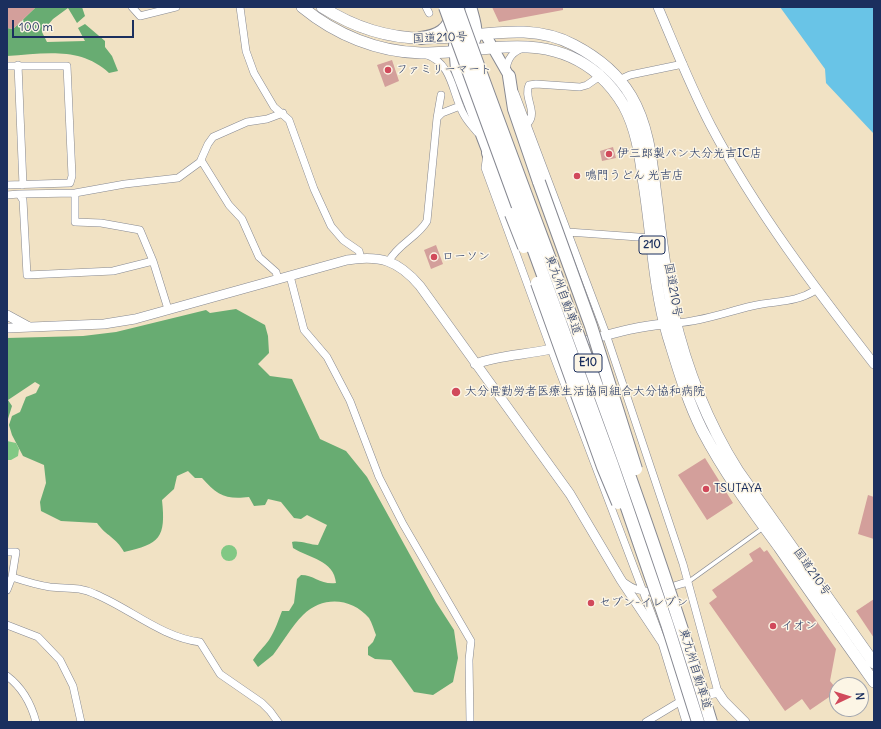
<!DOCTYPE html>
<meta charset="utf-8">
<style>
body{margin:0}
#map{position:relative;width:881px;height:729px;overflow:hidden;background:#f1e2c4;font-family:Delius,sans-serif}
canvas{display:block}
.frame{position:absolute;inset:0;border:8px solid #1b2f5e;pointer-events:none}
.north{position:absolute;left:829px;top:677px;width:40px;height:40px;box-sizing:border-box;background:#fcf5e5;border:1px solid #a2a6af;border-radius:50%;rotate:86deg;font-size:11px;font-weight:700;line-height:16px;text-align:center;color:#1b2f5e}
.north::after{content:'';display:block;margin:auto;width:14px;height:18px;background:#d1495b;clip-path:polygon(50% 0,100% 100%,50% 72%,0 100%)}
.scale{position:absolute;left:12px;top:20px;width:122px;height:18px;box-sizing:border-box;border:2px solid #1b2f5e;border-top:0;padding-left:5px;font-size:12px;line-height:14px;white-space:nowrap;color:#1b2f5e;-webkit-text-stroke:3px #fcf5e5;paint-order:stroke}
</style>
<div id="map">
<canvas width="881" height="729"></canvas>
<div class="frame"></div>
<div class="north">N</div>
<div class="scale">100 m</div>
</div>
<script>
const context = document.querySelector('canvas').getContext('2d');
context.lineJoin = 'round';
function fill(path, color) {
  context.fillStyle = color;
  context.fill(path, 'evenodd');
}
function stroke(path, color, width, dash) {
  context.strokeStyle = color;
  context.lineWidth = width;
  context.lineCap = dash ? 'butt' : 'round';
  context.setLineDash(dash || []);
  context.stroke(path);
}
function label(font, color, halo, rows, align = 'center') {
  context.font = font + ' Delius,"Klee One",sans-serif';
  context.lineWidth = 3;
  context.setLineDash([]);
  context.textBaseline = 'middle';
  context.strokeStyle = halo;
  context.fillStyle = color;
  for (const [text, x, y, turn = 0] of rows) {
    context.save();
    context.translate(x, y);
    context.rotate((+turn || 0) * Math.PI / 180);
    context.textAlign = isNaN(turn) ? turn : align;
    if (halo) context.strokeText(text, 0, 0);
    context.fillText(text, 0, 0);
    context.restore();
  }
}
const green = new Path2D(`
 M7,441L16,443L19,449L18,456L11,460H7Z
 M221 553a8 8 0 1 1 16 0a8 8 0 1 1-16 0Z`);
const forest = new Path2D(`
 M36,7H82L85,16L77,23L68,8L53,19L42,32L47,42L85,41L78,28L85,24L105,41V47L112,56L118,71L109,73C80,46 43,54 7,56V28L13,29Z
 M236,309L265,325L268,336L269,353L258,364L270,376L292,379L320,439L346,451L367,477L436,602L454,630L458,658L453,682L433,695L414,692L391,660L375,659L368,655V647L373,642L376,635C374,630 372,623 369,618C352,598 323,595 303,615C292,626 283,642 273,655L258,667L253,660C258,652 264,647 269,640C275,631 278,621 282,611H289L294,603L297,579L301,575C314,575 321,585 336,583C334,560 309,558 293,548L292,542C300,540 310,545 318,545L327,525L307,515L301,519L294,518L281,502L268,499L265,505L254,506L249,497C226,500 217,495 202,478H195L188,471L177,476L174,489L162,500C166,538 160,544 124,552C116,537 106,536 97,523L61,521L41,511L40,502L46,483L44,465L23,456L12,435L9,425L12,416L20,412L26,397L36,393L40,385L35,382L8,400L12,406L7,422V338L83,336L116,332L206,310L210,313Z`);
const water = new Path2D(`
 M780,7H874V134L826,83L825,69Z`);
const building = new Path2D(`
 M7,7H36L13,29L7,28Z
 M492,7H563V10L499,22Z
 M392,60L399,81L385,87L377,65Z
 M613,147L616,158L602,161L600,151Z
 M436,245L443,264L431,269L424,250Z
 M705,458L733,503L707,520L678,475Z
 M868,495L874,497V539L858,534Z
 M760,547L764,552L767,550L836,649L830,681L834,686L832,695L810,710L802,699L785,711L709,603L717,597L712,590L753,561L749,554Z
 M874,599V638L856,611Z`);
const service = new Path2D(`
 M688,582L763,528`);
const minor = new Path2D(`
 M132,7L140,16L176,7
 M240,7L246,51L254,73L274,107L289,120L314,189L331,226L343,240L359,251L361,258
 M426,7L429,13
 M427,55C453,64 452,94 464,115C467,121 473,127 477,132
 M18,65L23,185
 M7,66H67L72,176L70,183L7,185
 M506,71C507,59 512,52 523,48
 M619,80L630,75L683,64
 M515,93L606,334L683,564L718,692
 M437,118L441,95
 M528,123C538,112 523,97 529,85L536,84L580,87L587,85L600,76
 M487,154L485,168L551,349L660,636
 M201,160L229,205L242,219L259,257L276,272L278,279
 M75,193V222L101,223L140,230L153,261L168,309
 M19,194L75,193L125,184L178,178L200,162L208,144L213,137L247,122L267,119L283,113
 M7,195L19,194L23,200L27,275L113,271L153,261
 M568,232L652,238
 M389,261C398,244 418,237 427,221L437,118L442,113L460,106
 M290,276L304,330L327,357L350,401L379,477L403,524L471,641L469,660L470,722
 M674,323C700,322 726,312 752,306C777,300 793,304 816,290
 M7,552H16L12,577L7,590
 M12,577C24,581 37,585 50,587C68,589 78,586 95,594C131,609 161,637 200,642L220,674L262,703L270,711L278,722
 M625,583C646,599 664,588 688,582
 M7,625L38,637L60,660L73,686L81,722
 M7,676C23,688 31,703 36,722
 M646,722L681,701`);
const tertiary = new Path2D(`
 M658,7C675,47 691,88 711,126C756,211 815,288 874,364
 M7,315L29,327
 M7,328L104,324L135,319L347,260C380,255 398,260 420,286L570,494L621,580L663,643L687,722
 M475,364C499,355 525,355 551,349C589,342 625,327 665,324
 M684,700L718,692L724,701L745,722`);
const secondary = new Path2D(`
 M485,34L509,76
 M454,45L456,69L488,153`);
const trunk = new Path2D(`
 M302,7C336,35 378,52 421,53C485,54 545,28 599,75C609,84 617,94 624,106C636,128 640,154 643,178C652,231 653,285 668,336C678,368 687,400 702,430C724,472 751,509 779,547C810,592 842,637 874,682
 M322,7C355,28 393,40 433,38C481,37 529,21 574,45C597,57 618,74 631,96C650,128 652,167 657,203C661,239 666,276 673,312C686,368 707,422 738,471L874,663`);
const motorway = new Path2D(`
 M421,38C437,36 450,30 452,12
 M465,50C481,41 475,24 471,10
 M509,76L514,109L539,182
 M488,153L511,214`);
const motorwayBridge = new Path2D(`
 M445,7L612,464L667,624L698,722
 M457,7C542,245 638,480 711,722
 M539,182L591,326L636,469
 M511,214L524,247
 M537,283L603,467L618,503`);
const markers = [
 [388,70,4,"#d1495b"],
 [609,154,4,"#d1495b"],
 [577,176,4,"#d1495b"],
 [434,257,4,"#d1495b"],
 [456,392,5,"#d1495b"],
 [706,489,4,"#d1495b"],
 [591,603,4,"#d1495b"],
 [773,626,4,"#d1495b"]
];
const shields = [
 [652,245,26],
 [588,363,28]
];
const shieldNames = [
 ["210",652,245],
 ["E10",588,363]
];
const streetNames = [
 ["国道210号",440,38,-2],
 ["国道210号",673,290,80],
 ["東九州自動車道",563,295,70],
 ["国道210号",812,572,55],
 ["東九州自動車道",695,669,73]
];
const poiNames = [
 ["ファミリーマート",396,70],
 ["伊三郎製パン大分光吉IC店",617,154],
 ["鳴門うどん 光吉店",585,176],
 ["ローソン",442,257],
 ["大分県勤労者医療生活協同組合大分協和病院",465,392],
 ["TSUTAYA",714,489],
 ["セブン-イレブン",599,603],
 ["イオン",781,626]
];
fill(green, '#81c884');
fill(forest, '#68ac72');
fill(water, '#69c4e7');
fill(building, '#d39f9b');
stroke(service, '#868891', 5);
stroke(minor, '#868891', 8);
stroke(tertiary, '#868891', 10);
stroke(secondary, '#868891', 12);
stroke(trunk, '#868891', 12);
stroke(motorway, '#868891', 14);
stroke(service, '#fff', 3.5);
stroke(minor, '#fff', 7);
stroke(tertiary, '#fff', 9);
stroke(secondary, '#fff', 10);
stroke(trunk, '#fff', 11);
stroke(motorway, '#fff', 12);
stroke(motorwayBridge, '#868891', 14, []);
stroke(motorwayBridge, '#fff', 12);
for (const [x, y, r, color] of markers) {
  const dot = new Path2D();
  dot.arc(x, y, r, 0, 2 * Math.PI);
  context.fillStyle = color;
  context.fill(dot);
  stroke(dot, '#fcf5e5', 1.5);
}
for (const [x, y, w] of shields) {
  const box = new Path2D();
  box.roundRect(x - w / 2, y - 9, w, 18, 3);
  context.fillStyle = '#fcf5e5';
  context.fill(box);
  stroke(box, '#1b2f5e', 1);
}
label('bold 11px', '#1b2f5e', null, shieldNames);
label('12px', '#1b2f5e', '#fcf5e5', streetNames);
label('12px', '#1b2f5e', '#fcf5e5', poiNames, 'left');
</script>
